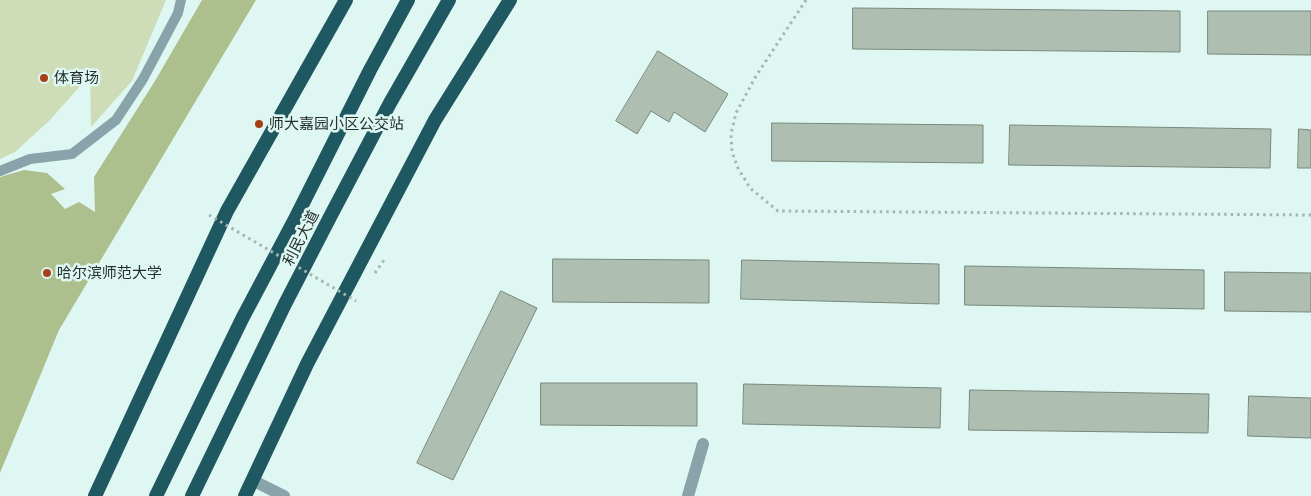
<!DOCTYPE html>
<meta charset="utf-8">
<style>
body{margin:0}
canvas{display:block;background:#def7f2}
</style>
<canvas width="1311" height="496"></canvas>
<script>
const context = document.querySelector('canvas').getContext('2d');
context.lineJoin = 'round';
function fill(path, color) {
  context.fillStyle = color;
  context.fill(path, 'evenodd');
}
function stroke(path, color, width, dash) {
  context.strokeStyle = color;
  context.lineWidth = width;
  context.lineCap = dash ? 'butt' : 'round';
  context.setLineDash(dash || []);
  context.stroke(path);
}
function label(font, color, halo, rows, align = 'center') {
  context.font = font + ' Commissioner,"Noto Sans SC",sans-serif';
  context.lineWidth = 5;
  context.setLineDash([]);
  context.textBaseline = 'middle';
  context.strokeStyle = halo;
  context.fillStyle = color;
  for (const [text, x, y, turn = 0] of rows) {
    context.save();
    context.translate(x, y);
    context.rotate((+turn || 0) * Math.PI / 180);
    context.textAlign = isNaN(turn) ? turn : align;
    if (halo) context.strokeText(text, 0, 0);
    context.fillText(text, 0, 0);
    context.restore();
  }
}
const green = new Path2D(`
 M0,0H166L132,81L91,127L90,75L50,120L15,152L0,159Z`);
const forest = new Path2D(`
 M202,0H256L59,330L0,473V177L24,170L47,173L65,189L51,194L65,209L79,202L95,212L94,177L155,81Z`);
const building = new Path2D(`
 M853,8L1180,11V52L853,49Z
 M1208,11H1311V55L1208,54Z
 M658,51L728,94L705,132L674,112L669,122L651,111L637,134L616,121Z
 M772,123L983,125V163L772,161Z
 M1010,125L1271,129L1270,168L1009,165Z
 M1299,129L1311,130V168H1298Z
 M553,259L709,260V303L553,302Z
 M742,260L939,264V304L741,299Z
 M965,266L1204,270V309L965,305Z
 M1225,272L1311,273V312L1225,311Z
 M501,291L537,308L453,480L417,463Z
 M541,383H697V426L541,425Z
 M744,384L941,388L940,428L743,424Z
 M970,390L1209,394L1208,433L969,430Z
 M1249,396L1311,398V438L1248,436Z`);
const path = new Path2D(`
 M806,0L756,76L736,113L731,134L732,152L738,168L750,188L778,211L1311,215
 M375,273L384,260`);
const service = new Path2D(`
 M0,171L30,159L72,154L116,120L143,79L178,13L181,0`);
const minor = new Path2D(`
 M252,480L284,496
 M688,496L703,444`);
const trunk = new Path2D(`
 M95,496L227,211L346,0
 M156,496L242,319L295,219L370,70L408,0
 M192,496L285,304L330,217L390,103L449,0
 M245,496L307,364L435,120L510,0`);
const pathBridge = new Path2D(`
 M209,215L356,301`);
const markers = [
 [44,78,5,"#a64019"],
 [259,124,5,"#a64019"],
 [47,273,5,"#a64019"]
];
const poiNames = [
 ["体育场",54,78],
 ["师大嘉园小区公交站",269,124],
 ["哈尔滨师范大学",57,273]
];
const streetNames = [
 ["利民大道",301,238,-63]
];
fill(green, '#ceddb7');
fill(forest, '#acbf8c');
fill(building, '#aebfb2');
stroke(building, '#78887c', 1);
stroke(path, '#a2b6b2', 3, [2.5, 4]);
stroke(service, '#88a4aa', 10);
stroke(minor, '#88a4aa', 12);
stroke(trunk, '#205862', 14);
stroke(pathBridge, '#a2b6b2', 3, [2.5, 4]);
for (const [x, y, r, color] of markers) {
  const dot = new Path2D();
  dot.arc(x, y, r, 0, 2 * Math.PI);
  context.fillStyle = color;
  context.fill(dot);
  stroke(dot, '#def7f2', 2);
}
label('15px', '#262f2d', '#def7f2', poiNames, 'left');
label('15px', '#262f2d', '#def7f2', streetNames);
</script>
